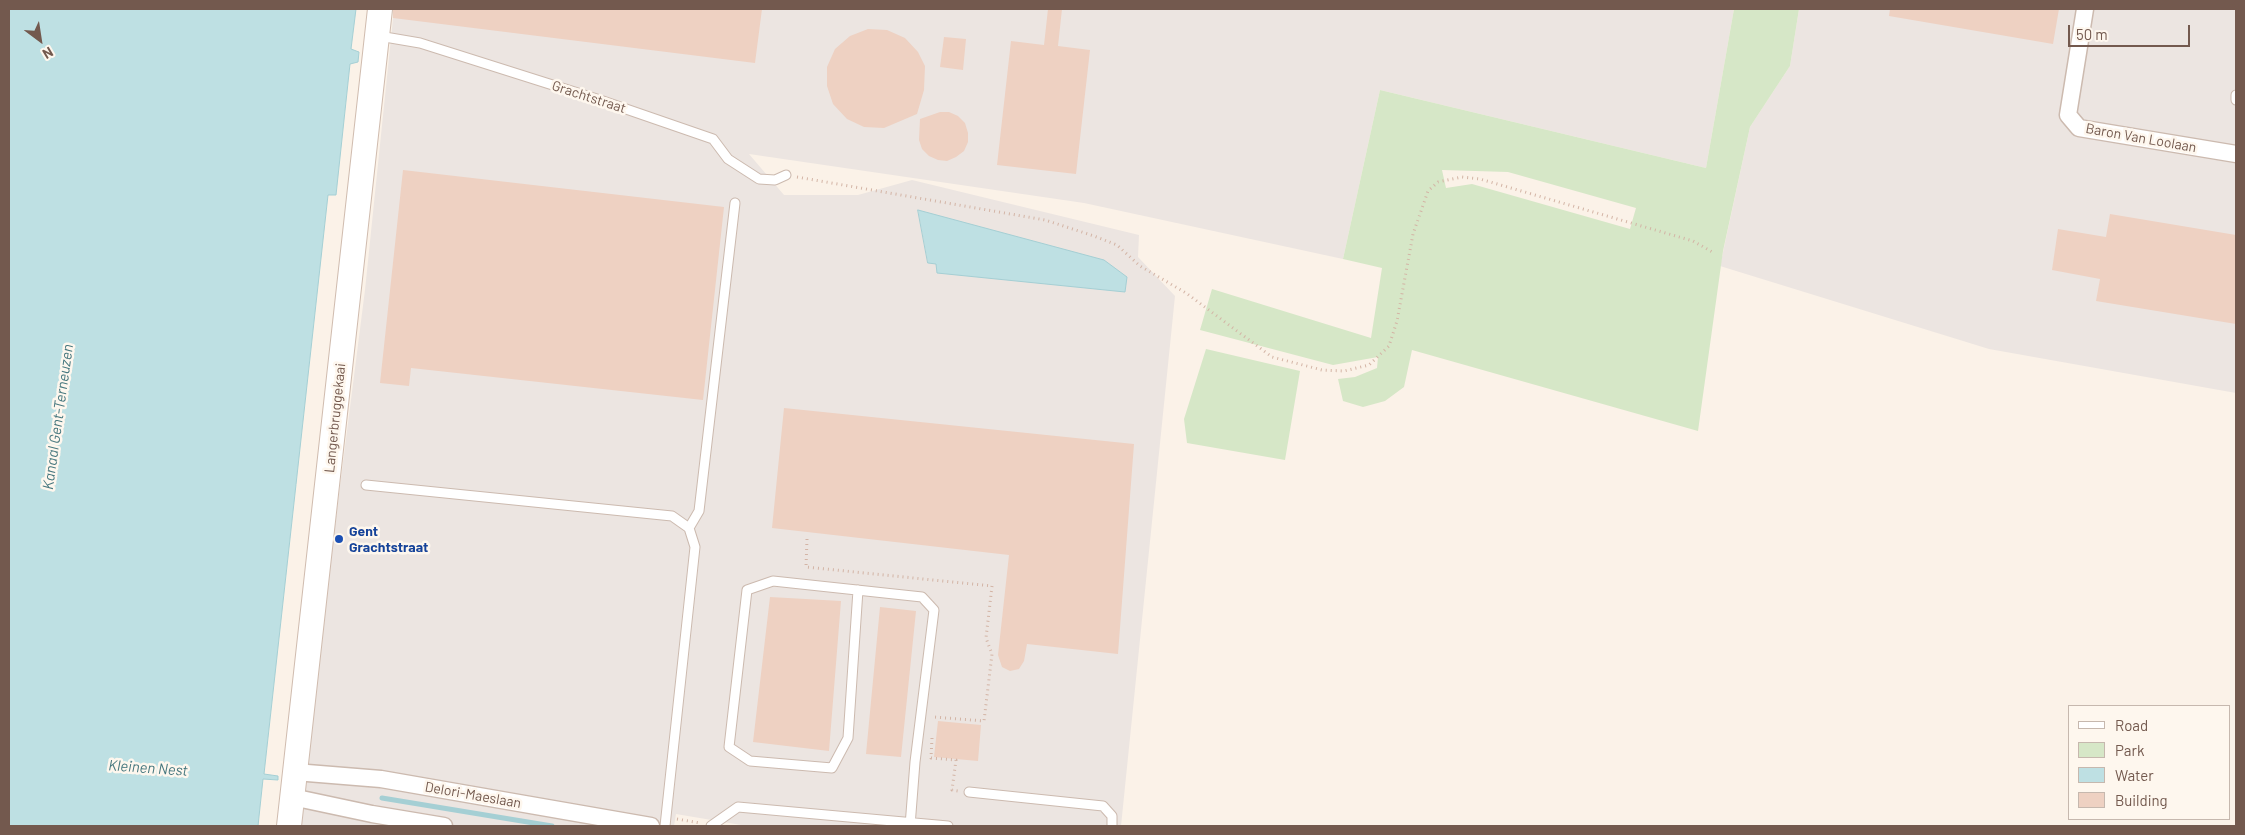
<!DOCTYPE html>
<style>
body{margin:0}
#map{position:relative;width:2245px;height:835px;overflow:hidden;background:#fbf2e8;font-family:Barlow,sans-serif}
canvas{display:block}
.frame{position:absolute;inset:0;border:10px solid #73594e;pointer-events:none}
.legend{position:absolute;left:2068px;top:705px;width:162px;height:115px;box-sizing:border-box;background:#fef7ee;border:1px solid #c6b8ae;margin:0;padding:6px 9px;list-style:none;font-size:15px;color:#73594e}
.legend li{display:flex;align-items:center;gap:10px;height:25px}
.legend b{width:25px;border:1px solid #c6b8ae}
.north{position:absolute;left:15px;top:15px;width:50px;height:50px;-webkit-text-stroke:4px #fef7ee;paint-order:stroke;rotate:149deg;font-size:14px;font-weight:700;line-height:20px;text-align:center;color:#73594e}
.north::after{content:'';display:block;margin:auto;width:18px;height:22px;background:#73594e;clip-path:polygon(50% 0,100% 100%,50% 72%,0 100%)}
.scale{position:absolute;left:2068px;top:25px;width:122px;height:22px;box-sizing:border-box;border:2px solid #73594e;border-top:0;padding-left:6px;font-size:15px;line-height:18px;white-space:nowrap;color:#73594e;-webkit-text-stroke:4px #fef7ee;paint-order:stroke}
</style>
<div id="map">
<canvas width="2245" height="835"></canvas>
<div class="frame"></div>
<ul class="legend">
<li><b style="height:6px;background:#fff"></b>Road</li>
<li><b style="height:14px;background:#d6e7c7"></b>Park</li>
<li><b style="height:14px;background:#bee0e3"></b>Water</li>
<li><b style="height:14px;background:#eed1c2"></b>Building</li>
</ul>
<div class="north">N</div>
<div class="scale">50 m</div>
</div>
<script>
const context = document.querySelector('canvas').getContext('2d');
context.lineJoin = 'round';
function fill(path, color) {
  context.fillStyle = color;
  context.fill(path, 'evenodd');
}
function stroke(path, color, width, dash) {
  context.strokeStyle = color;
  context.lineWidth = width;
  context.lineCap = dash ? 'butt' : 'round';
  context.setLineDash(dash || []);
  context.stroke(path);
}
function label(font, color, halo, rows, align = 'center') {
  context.font = font + ' Barlow,sans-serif';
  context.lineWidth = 5;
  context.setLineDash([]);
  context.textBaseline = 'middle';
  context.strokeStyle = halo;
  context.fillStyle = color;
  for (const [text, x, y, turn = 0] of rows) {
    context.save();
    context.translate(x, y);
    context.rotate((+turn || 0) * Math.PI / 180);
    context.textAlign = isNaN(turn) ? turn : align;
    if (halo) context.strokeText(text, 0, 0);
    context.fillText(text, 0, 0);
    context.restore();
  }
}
const industrial = new Path2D(`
 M394,9H1734L1706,168L1380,90L1343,259L1084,203L749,154L784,195H858L912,180L1139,235L1138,257L1175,296L1121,826H747L676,814L674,826H300L325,603L365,290Z
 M1799,9H2236V393L1989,349L1720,266L1750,127L1790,66Z`);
const green = new Path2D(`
 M1734,9H1799L1790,66L1750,127L1723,251L1698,431L1412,350L1404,387L1385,401L1363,407L1343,401L1338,379L1355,377L1377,368L1378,357L1333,365L1200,330L1212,289L1371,338L1382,268L1343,259L1380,90L1706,168ZM1442,170L1508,172L1636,208L1630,229L1472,184L1446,188Z
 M1206,349L1300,371L1285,460L1187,443L1184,419Z`);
const water = new Path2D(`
 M9,9H356L351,49L359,52L358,62L350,64L336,195H328L264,774L278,776V780L263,779L258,826H9Z
 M918,210L1104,260L1127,277L1125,292L937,273L936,264L928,263Z`);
const stream = new Path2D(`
 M382,798L552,826`);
const building = new Path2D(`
 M393,9H762L755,63L393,18Z
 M1048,9H1062L1058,46L1090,50L1076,174L997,165L1011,41L1044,45Z
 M1890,9H2059L2053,44L1889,16Z
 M868,29L887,30L905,38L918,52L925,66L924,90L917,114L884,128L864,127L847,119L833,104L827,86V67L835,49L850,36Z
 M944,37L966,39L963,70L940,67Z
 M940,112H949L958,116L965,123L968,133V142L964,151L956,157L947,161L938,160L929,156L922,149L919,140L920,119Z
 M403,170L724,207L703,400L411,368L409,386L380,383Z
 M2110,214L2236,235V324L2096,301L2100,279L2052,270L2058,229L2106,237Z
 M784,408L1134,444L1118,654L1027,644L1024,661L1019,669L1010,671L1002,667L998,655L1009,555L772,528Z
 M770,597L841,601L829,751L753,742Z
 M880,607L916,611L901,757L866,754Z
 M938,721L981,725L978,761L934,757Z`);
const path = new Path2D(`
 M797,177L1045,220L1094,236L1117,245L1140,266L1186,293L1272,357L1322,370L1344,371L1369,365L1389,346L1397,321L1413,234L1428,191L1438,182L1462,177L1480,179L1693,241L1714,253
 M807,539L806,567L992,586L986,638L992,654L984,721L934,717V720
 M932,738L931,758L956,760L952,790L958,791
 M677,819L700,823`);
const service = new Path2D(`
 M379,36L420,43L600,100L713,139L728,159L759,179L775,180L786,175
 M2236,95V100
 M366,485L672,516L689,528
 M858,590L848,738L832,768L750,761L729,747L747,590L773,581L922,597L934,610L915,762L910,826
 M969,792L1103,806L1112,816V826
 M665,826L695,547L689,528L699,511L735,203
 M711,826L738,807L948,826`);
const minor = new Path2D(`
 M2085,9L2068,115L2079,128L2236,154
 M295,772L381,779L651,826
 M292,797L372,814L444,826`);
const secondary = new Path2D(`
 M289,826L380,9`);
const markers = [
 [339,539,5,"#1a4fb4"]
];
const streetNames = [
 ["Grachtstraat",589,97,18],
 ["Baron Van Loolaan",2141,138,10],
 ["Langerbruggekaai",335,418,-84],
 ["Delori-Maeslaan",473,795,10]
];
const transitNames = [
 ["Gent",349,531],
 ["Grachtstraat",349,547]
];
const waterNames = [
 ["Kanaal Gent-Terneuzen",58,417,-82],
 ["Kleinen Nest",148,768,4]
];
fill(industrial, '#ece5e1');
fill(green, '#d6e7c7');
fill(water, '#bee0e3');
stroke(water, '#a5cfd4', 1);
stroke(stream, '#a5cfd4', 5);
fill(building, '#eed1c2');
stroke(service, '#ccbaaf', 11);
stroke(minor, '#ccbaaf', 19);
stroke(secondary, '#d0bcaf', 26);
stroke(path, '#d3b4a5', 3, [1, 4]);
stroke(service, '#fff', 9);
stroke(minor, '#fff', 16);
stroke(secondary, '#fff', 24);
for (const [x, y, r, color] of markers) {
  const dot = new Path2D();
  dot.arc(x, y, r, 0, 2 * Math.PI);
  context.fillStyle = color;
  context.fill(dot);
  stroke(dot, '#fef7ee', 2);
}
label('14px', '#73594e', '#fef7ee', streetNames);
label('bold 14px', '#164399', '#fef7ee', transitNames, 'left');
label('italic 15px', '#46777e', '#fef7ee', waterNames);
</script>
